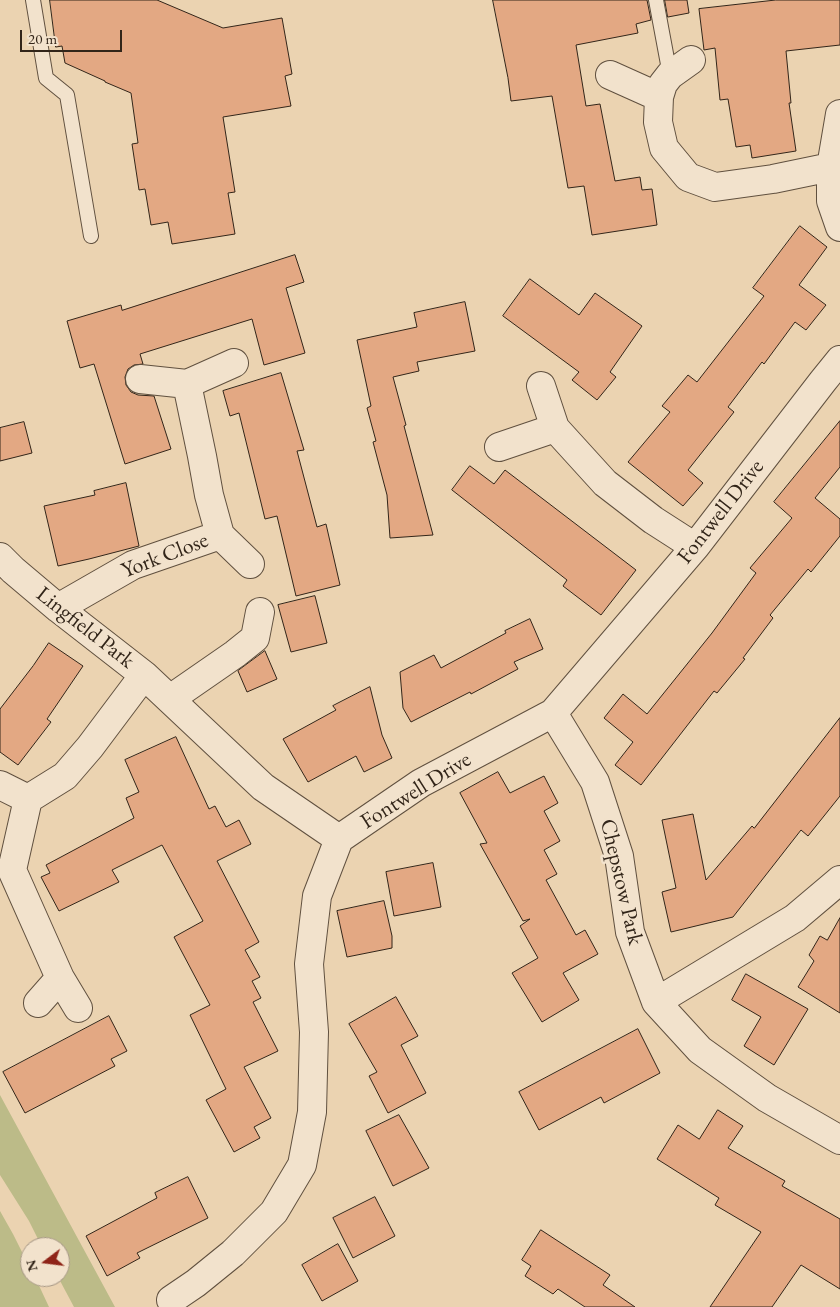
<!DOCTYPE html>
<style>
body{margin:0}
#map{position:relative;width:840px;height:1307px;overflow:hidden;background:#ebd3b1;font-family:"EB Garamond",serif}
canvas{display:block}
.north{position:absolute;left:20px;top:1237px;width:50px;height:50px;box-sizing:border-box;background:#f2e2cc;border:1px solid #a59684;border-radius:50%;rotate:255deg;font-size:14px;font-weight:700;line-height:20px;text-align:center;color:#322519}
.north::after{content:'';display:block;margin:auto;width:18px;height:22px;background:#8f2418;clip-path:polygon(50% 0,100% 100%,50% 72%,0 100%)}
.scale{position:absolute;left:20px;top:30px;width:102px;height:22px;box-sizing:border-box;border:2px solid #322519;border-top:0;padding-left:6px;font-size:15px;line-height:18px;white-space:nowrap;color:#322519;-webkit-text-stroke:4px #f2e2cc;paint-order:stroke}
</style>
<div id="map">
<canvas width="840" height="1307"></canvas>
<div class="north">N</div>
<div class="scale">20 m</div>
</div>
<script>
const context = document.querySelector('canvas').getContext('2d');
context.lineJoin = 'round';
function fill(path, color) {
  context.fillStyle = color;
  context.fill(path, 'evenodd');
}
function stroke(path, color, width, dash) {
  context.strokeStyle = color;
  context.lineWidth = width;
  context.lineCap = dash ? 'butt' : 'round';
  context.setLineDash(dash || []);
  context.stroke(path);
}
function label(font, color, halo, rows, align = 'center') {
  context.font = font + ' "EB Garamond",serif';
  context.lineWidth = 5;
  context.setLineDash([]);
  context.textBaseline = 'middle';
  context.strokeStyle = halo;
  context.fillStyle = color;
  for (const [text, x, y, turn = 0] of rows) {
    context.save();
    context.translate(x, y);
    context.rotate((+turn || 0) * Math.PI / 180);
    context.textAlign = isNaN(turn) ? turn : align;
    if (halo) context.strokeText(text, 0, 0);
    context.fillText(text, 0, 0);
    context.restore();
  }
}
const green = new Path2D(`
 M0,1095L115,1307H74L58,1277H60V1247H42L29,1221L0,1175Z
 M0,1211L13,1234L30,1268V1277H35L49,1307H0Z`);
const building = new Path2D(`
 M50,0H157L223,28L282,18L292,74L285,76L291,106L223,117L235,192L228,193L235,234L172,244L168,222L151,225L145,189L139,190L132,144L138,143L131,93L105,82V81L65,63L62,46L56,47Z
 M493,0H647L651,20L636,24L638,33L576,45L586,106L600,104L615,181L640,177L642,190L652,189L657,225L592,235L584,186L568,188L552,96L511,101L508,78Z
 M665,0H687L689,13L668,17Z
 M776,0H840V45L786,51L791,103H789L796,151L752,158L750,145L736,147L728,99L720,100L715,48L704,50L699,9Z
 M800,226L827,247L799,285L826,305L806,330L795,322L764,364L762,362L728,407L734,412L688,470L703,483L683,506L628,462L670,412L662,406L688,375L697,382L764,296L753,288Z
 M295,255L304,282L286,288L305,353L264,365L252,319L140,354L143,364L134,365L128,369L125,377L126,385L131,392L138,395L154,396L171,449L125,464L94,364L80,368L67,321L121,305L122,310Z
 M530,279L579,315L595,293L642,326L610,372L616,377L597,400L572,380L579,372L503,316Z
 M465,302L475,351L417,362L419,371L393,377L406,425L404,426L433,535L390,538L387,495L373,442L376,441L367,408L371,406L357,340L417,327L414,313Z
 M281,373L304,450L297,451L317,527L326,524L340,585L296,596L277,516L265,519L239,413L230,416L223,391Z
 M840,421V467L815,498L840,519V536L811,572L808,569L770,615L773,618L743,658L745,659L717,693L714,691L641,785L615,765L633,742L604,718L623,694L647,714L712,633L756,573L750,568L792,518L774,502Z
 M24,422L32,453L0,461V428Z
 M470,466L494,484L505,470L636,570L601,615L563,586L567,580L452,490Z
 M126,483L139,546L89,559L58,566L44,506L95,495L94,491Z
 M315,596L327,643L291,652L278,605Z
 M530,619L543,649L514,662L518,669L471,694L470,692L411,722L403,708L400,672L434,655L441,668L506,633L505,631Z
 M49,643L83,666L47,719L51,722L18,765L0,752V709L33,666Z
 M265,651L277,679L247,692L238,671Z
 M370,687L382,735L392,758L364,772L356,756L308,782L283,739L336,710L333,706Z
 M840,718V796L808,836L801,830L733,917L671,932L662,892L676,888L662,820L693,814L706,880L752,826L754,828Z
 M176,737L209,809L215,806L226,827L239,820L251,844L217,861L259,942L245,950L260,977L252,981L261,998L253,1002L278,1051L244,1067L271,1118L254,1127L260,1138L234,1152L206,1100L226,1089L190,1015L210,1005L174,937L203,921L162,845L112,870L119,882L59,911L41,877L50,873L46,865L134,818L126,798L139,792L125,760Z
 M498,772L510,793L544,776L558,803L544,811L560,841L544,850L557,874L546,880L576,935L585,930L598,954L563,973L579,1000L542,1022L512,973L538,958L520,926L530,919L523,921L480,844L487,843L460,793Z
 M433,863L441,907L394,916L386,872Z
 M384,901L392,936V948L347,957L337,911Z
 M840,918V1013L798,987L814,961L809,955L820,936L827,940Z
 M746,974L808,1009L774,1065L744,1046L761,1017L732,1000Z
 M396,997L418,1036L401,1045L426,1093L388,1113L369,1076L377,1072L349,1024Z
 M109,1016L127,1051L111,1059L115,1066L25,1113L3,1072Z
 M638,1029L660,1073L604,1103L601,1097L539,1130L519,1092Z
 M718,1110L743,1126L728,1148L785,1181L782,1186L840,1219V1289L801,1265L772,1307H710L761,1232L715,1205L719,1198L657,1159L678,1125L699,1139Z
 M399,1115L429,1168L393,1186L366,1131Z
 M188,1177L208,1218L137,1253L140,1258L107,1276L86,1236L157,1198L155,1193Z
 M375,1197L395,1236L353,1258L333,1218Z
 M541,1230L610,1275L603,1285L635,1307H585L558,1289L553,1294L525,1276L531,1266L522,1260Z
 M338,1244L358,1281L322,1301L302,1265Z`);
const service = new Path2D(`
 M33,0L46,78L67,95L91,236
 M656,0L670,75`);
const minor = new Path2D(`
 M691,60L670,75L663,84L659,97L658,122L664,148L688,177L715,187L773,179L831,167
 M610,75L659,97
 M840,114L831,167V201L840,227
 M140,379L187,384L234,363
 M541,386L555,428L605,483L653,520L695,547
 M499,447L555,428
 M220,535L250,564
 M0,557L13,570L58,608L144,675L263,787L339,839
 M58,608L133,565L220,535L209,495L202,456L187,384
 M170,699L235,654L255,638L260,612
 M553,713L595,782L619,856L630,932L656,1002L700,1050L767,1098L840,1140
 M0,785L28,799
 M656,1002L795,918L840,880
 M38,1003L60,978
 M78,1008L60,978L12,870L28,799L65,776L90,747L144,675
 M171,1300L196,1283L233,1253L274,1212L302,1165L312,1112L314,1032L309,964L317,896L339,839L421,783L553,713L695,547L823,381L840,360`);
const streetNames = [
 ["Fontwell Drive",721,512,-52],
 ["York Close",165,556,-21],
 ["Lingfield Park",85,628,38],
 ["Fontwell Drive",416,791,-32],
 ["Chepstow Park",621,882,77]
];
fill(green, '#bcbb88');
fill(building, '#e3a883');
stroke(building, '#322519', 1);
stroke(service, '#60503f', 16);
stroke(minor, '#60503f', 30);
stroke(service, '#f2e2cc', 14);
stroke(minor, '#f2e2cc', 28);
label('22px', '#322519', '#f2e2cc', streetNames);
</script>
